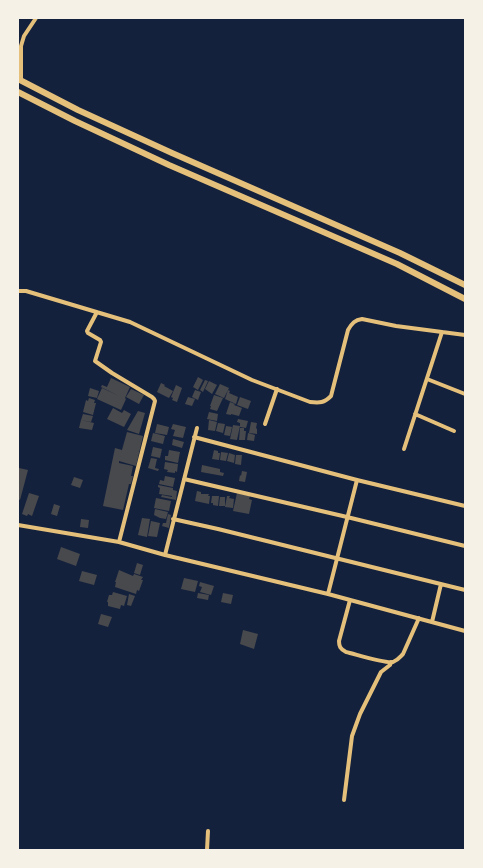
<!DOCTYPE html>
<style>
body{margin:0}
#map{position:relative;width:483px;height:868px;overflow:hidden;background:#14213d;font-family:"Nunito Sans",sans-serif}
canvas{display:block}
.frame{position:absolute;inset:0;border:19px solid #f6f1e7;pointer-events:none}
</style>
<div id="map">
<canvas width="483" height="868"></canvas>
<div class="frame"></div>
</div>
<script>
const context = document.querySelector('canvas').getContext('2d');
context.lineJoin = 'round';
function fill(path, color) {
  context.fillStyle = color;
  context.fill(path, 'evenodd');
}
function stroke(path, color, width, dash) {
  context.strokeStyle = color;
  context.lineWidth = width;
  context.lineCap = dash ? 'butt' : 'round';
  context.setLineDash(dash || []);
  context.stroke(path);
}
const building = new Path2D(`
 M198,377L203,380L198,390L193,387Z
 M111,378L130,387L125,398L126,399L121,410L97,399L102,388L119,396L101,387L102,385L107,387Z
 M205,380L208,381L203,392L200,390Z
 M209,381L217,385L212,394L205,389Z
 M161,383L165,385L164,386L173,391L169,398L157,392Z
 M220,384L229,388L224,398L215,394Z
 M176,385L182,388L177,402L172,400L173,398L171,397Z
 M90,388L99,391L97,398L88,396Z
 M131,389L144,395L139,404L126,397Z
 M195,390L201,392L198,400L192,397Z
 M228,390L230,391L229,393L238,397L236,404L225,399Z
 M214,395L223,398L217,411L210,409L211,406H210Z
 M188,397L195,399L192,406L185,404Z
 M240,397L251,401L248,409L237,405Z
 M89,398L95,400L94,403H96L93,415L83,412L86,400L88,401Z
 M230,402L235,404L234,405L242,408L239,416L231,414V415L226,414Z
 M113,408L122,413L124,410L131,414L124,427L107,419Z
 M138,411L145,413L139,434L127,430Z
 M209,412L218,414L217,421L207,419Z
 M83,414L93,416L91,422L81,420Z
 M238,419L248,421L246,428L240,427V423L237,422Z
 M81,420L94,423L92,430L79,428Z
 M209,420L217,422L215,431L208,430Z
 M251,422L257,423L256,428L257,429V434L249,433Z
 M218,423L225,424L223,433L216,431Z
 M157,424L169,427L167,435L155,433Z
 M173,424L186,427L183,438L173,436L175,430L171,429Z
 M233,425L240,426L237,440L230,439Z
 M226,426L232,427L230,436L224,435Z
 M240,428H244V431H246L245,440H239Z
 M127,432L143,436L136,466L119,461V463L133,466L131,476H133L131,484H129L123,510L103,506L115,448L122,450L120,457Z
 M153,433L165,436L163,444L151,441Z
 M248,433L255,435L254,441L247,440Z
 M173,439L184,442L182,448L172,445Z
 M153,447L162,449L160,458L151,456Z
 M169,450L180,452L178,463L165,460V456H168Z
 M214,450L218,451V453H220L219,460L212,459Z
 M221,452L228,453L226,461L220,460Z
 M229,453L235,455L234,463L227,461Z
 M236,455H242L241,465L235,464Z
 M151,458L157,459L155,468L159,469L158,471L148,468Z
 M165,462L178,464L177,472L175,471V473L167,472L168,470L164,469Z
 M202,465L220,469V472L224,473L223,476L201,472Z
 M19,468L28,470L20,500L18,499V471Z
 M242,471L247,472L245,482L239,481L240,475L241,476Z
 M165,476L175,478L173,487L159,484L160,480L164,481Z
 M74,477L83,480L80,488L71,485Z
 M158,485L173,488V490L177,491L176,500L161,497L162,495L172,497V496L159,494L160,488L158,487Z
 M197,491L201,492V494H209L208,496H210L209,504L195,501Z
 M29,493L39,496L32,516L28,514L27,516L22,514Z
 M237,493L250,496L249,499L252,500L249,514L233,511Z
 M212,496H219L218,506L213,505V503H211Z
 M227,496H230L229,498L234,499L233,508L225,507Z
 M220,497H225V506H219Z
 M156,498L171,501L169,511L154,508Z
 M54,504L60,506L57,516L51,514Z
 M155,509L168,512L166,519L160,518L154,515Z
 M168,514L171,515L169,528L162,526L163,523H166Z
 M142,518L150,519L147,537L138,535Z
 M81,519L89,520L88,528L80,527Z
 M151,521L160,523L157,537L148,536Z
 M61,547L80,554L76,566L57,559Z
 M137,563L143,565L140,575L134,573Z
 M119,570L133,576L134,574L143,577L141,580H143L139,591L137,590L136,594L115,587L116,582H115Z
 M82,571L97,575L94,585L79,581Z
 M184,578L198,581L195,592L181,589Z
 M200,582L214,586L211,595L200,592L202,587L199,586Z
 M113,592L127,596L124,606L121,605L120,609L108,606V602H107L109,595H112Z
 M198,593L209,595L208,600L197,598Z
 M223,593L233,595L231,604L221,602Z
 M129,594L135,596L131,606L127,605Z
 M101,614L112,617L108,627L98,624Z
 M243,630L258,634L254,649L240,644Z`);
const minor = new Path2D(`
 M21,80V46L24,36L36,18
 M18,291H26L130,322L252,380L310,402C320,403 324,403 331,396L348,330C352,323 355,320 362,319L396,326L465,335
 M97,312L87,331L88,333L100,340L101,342L95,361L112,373L152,397L154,399L155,401L119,542
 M427,379L465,394
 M415,414L454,431
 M265,424L277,389
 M194,437L357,480L465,506
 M404,449L442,332
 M184,479L347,517L465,546
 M173,519L218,529L465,590
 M18,525L119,542L165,555L328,594L465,631
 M165,555L197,428
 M328,594L357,480
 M350,600L339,641C339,646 340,649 346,652C355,654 386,664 393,662C398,660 400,657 403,654L419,618
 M432,622L441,584
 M344,800L352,736L360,714L381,672L390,665L391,662
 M207,850L208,831`);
const primary = new Path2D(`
 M18,79L78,110L172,153L400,253L465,285
 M18,92L75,121L169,165L397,264L465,299`);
fill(building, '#48494c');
stroke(minor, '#e5c07b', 4);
stroke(primary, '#e5c07b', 6);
</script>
